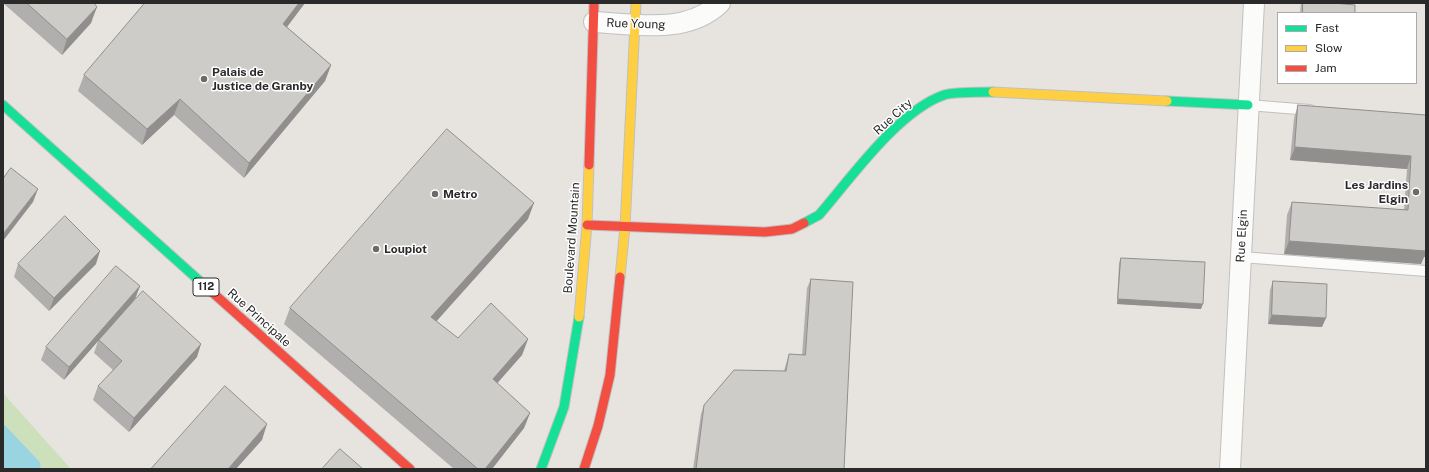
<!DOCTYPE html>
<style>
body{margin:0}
#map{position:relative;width:1429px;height:472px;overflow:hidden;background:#e7e4e0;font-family:"Public Sans",sans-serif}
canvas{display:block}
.frame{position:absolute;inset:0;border:4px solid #2a2a2a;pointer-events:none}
.legend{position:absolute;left:1277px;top:12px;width:140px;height:72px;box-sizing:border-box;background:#fff;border:1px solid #aaa;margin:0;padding:5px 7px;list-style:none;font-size:12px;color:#2a2a2a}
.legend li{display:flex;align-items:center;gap:8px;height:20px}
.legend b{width:20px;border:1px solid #aaa}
</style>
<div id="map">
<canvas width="1429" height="472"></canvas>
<div class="frame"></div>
<ul class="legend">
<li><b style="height:5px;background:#16e098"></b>Fast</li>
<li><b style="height:5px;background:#ffcf43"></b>Slow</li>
<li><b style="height:5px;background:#f24e42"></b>Jam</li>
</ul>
</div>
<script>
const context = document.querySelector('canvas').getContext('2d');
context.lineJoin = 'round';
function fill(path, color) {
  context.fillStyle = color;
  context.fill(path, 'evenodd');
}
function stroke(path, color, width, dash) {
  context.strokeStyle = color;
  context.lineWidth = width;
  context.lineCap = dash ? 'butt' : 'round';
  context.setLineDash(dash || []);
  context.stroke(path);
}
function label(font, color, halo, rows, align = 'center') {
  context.font = font + ' "Public Sans",sans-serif';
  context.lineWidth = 3;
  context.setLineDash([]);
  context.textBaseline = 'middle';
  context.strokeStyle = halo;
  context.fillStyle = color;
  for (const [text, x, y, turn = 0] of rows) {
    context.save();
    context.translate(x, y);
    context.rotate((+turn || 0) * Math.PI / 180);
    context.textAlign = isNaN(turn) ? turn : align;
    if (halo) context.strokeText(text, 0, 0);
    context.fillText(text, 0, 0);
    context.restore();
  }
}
const green = new Path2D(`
 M3,393L71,469H41L40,462L3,423Z`);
const water = new Path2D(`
 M3,423L40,462L41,469H3Z`);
const lane = new Path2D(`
 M1248,105L1310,110
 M1241,257L1426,271`);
const street = new Path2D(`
 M594,22C635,24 687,35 720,3
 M1230,469L1254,3`);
const fast = new Path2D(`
 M1167,101L1248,105
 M3,105L203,284
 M804,223L819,215C851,178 898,111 944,95C953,92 983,92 993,92
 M541,469L564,407L579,317`);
const slow = new Path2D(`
 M993,92L1167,101
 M620,277L625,227L636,3
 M579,317L587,225L589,165`);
const jam = new Path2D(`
 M589,165L594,3
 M587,225L765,232L792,229L804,223
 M203,284L410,469
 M584,469L598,426L610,375L620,277`);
const wall = new Path2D(`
 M3,3H96L95,4L91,23L62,55Z
 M145,3H305L287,27L331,65L325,81L244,178L174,115L142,145L78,91L84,75Z
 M1301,3H1333L1355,13H1300Z
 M1298,105L1426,115L1424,257L1421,264L1284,254L1287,215L1292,202L1404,210L1407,169L1290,160L1294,118Z
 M528,219L436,321L458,338L528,339L522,355L497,383L530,413L524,428L492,469H454L284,324L290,308Z
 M1121,258L1201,309L1117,304L1119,263Z
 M18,264H96L49,311L14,277Z
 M811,279L844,469H693L701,414L704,405L784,371L786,364L789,354L802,355L807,288Z
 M1273,281L1322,327L1268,324L1270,290Z
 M140,286L135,299L112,325L197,357L129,432L93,400L98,386L113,370L94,353L98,341L64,380L41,360L46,347Z`);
const shadedWall = new Path2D(`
 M299,3H305L277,40L283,24Z
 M97,7L91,23L62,55L67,39Z
 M331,65L325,81L244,178L249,163Z
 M180,99L174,115L142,145L147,129Z
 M1295,147L1411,156L1407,169L1290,160Z
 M38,189L33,202L3,241V234Z
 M534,203L528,219L426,333L431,317Z
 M1289,241L1426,245V257H1424L1421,264L1284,254Z
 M100,251L96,264L49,311L54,298Z
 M140,286L135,299L64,380L69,367Z
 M1118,299L1203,304L1201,309L1117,304Z
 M1272,315L1326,318L1322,327L1268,324Z
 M528,339L522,355L487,395L493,379Z
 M201,344L197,357L129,432L134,418Z
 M530,413L524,428L492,469H485Z
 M267,424L262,440L236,469H228Z`);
const building = new Path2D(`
 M27,3H94L97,7L67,39Z
 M145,3H299L283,24L331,65L249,163L180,99L147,129L84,75Z
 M1303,3H1333L1355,5V13H1303Z
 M1298,105L1426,115V251L1289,241L1292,202L1408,210L1411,156L1295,147Z
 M447,129L534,203L431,317L458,338L491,303L528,339L493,379L530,413L485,469H478L290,308Z
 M11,168L38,189L3,234V179Z
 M65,216L100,251L54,298L18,264Z
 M1121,258L1205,262L1203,304L1118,299Z
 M116,266L140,286L69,367L46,347Z
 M811,279L853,282L844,469H696L704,405L734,370L786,371L789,354L805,355Z
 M1273,281L1327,284L1326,318L1272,315Z
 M143,291L201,344L134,418L98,386L122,361L99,340Z
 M225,386L267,424L228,469H151Z
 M340,449L363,469H322Z`);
const markers = [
 [204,79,4,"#6c6b6a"],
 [1416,192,4,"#6c6b6a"],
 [435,194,4,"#6c6b6a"],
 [376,249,4,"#6c6b6a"]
];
const shields = [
 [206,287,26]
];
const shieldNames = [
 ["112",206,287]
];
const streetNames = [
 ["Rue Young",636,24,2],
 ["Rue City",893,117,-42],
 ["Rue Elgin",1242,236,-87],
 ["Boulevard Mountain",572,238,-86],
 ["Rue Principale",259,318,42]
];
const poiNames = [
 ["Palais de",212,72],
 ["Justice de Granby",212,86],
 ["Les Jardins",1408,185,"right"],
 ["Elgin",1408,199,"right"],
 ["Metro",443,194],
 ["Loupiot",384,249]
];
fill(green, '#cde0bc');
fill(water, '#9bd4e1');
stroke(lane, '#c1c0c1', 12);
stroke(street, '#c1c0c1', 22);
stroke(fast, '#c1c0c1', 11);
stroke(slow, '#c1c0c1', 11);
stroke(jam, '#c1c0c1', 11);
stroke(lane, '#fbfbfa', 10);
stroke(street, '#fbfbfa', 20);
stroke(fast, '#16e098', 9);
stroke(slow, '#ffcf43', 9);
stroke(jam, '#f24e42', 9);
fill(wall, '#b1afad');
fill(shadedWall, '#908f8d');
fill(building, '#ceccc9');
stroke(building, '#908f8d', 1);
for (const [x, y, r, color] of markers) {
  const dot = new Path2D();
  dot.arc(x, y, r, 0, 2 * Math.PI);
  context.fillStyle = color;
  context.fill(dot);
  stroke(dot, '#fff', 1.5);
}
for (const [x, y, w] of shields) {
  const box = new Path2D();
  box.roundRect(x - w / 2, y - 9, w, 18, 3);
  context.fillStyle = '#fff';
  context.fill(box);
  stroke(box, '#2a2a2a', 1);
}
label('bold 11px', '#2a2a2a', null, shieldNames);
label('12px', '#2a2a2a', '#fff', streetNames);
label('bold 12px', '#2a2a2a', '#fff', poiNames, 'left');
</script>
